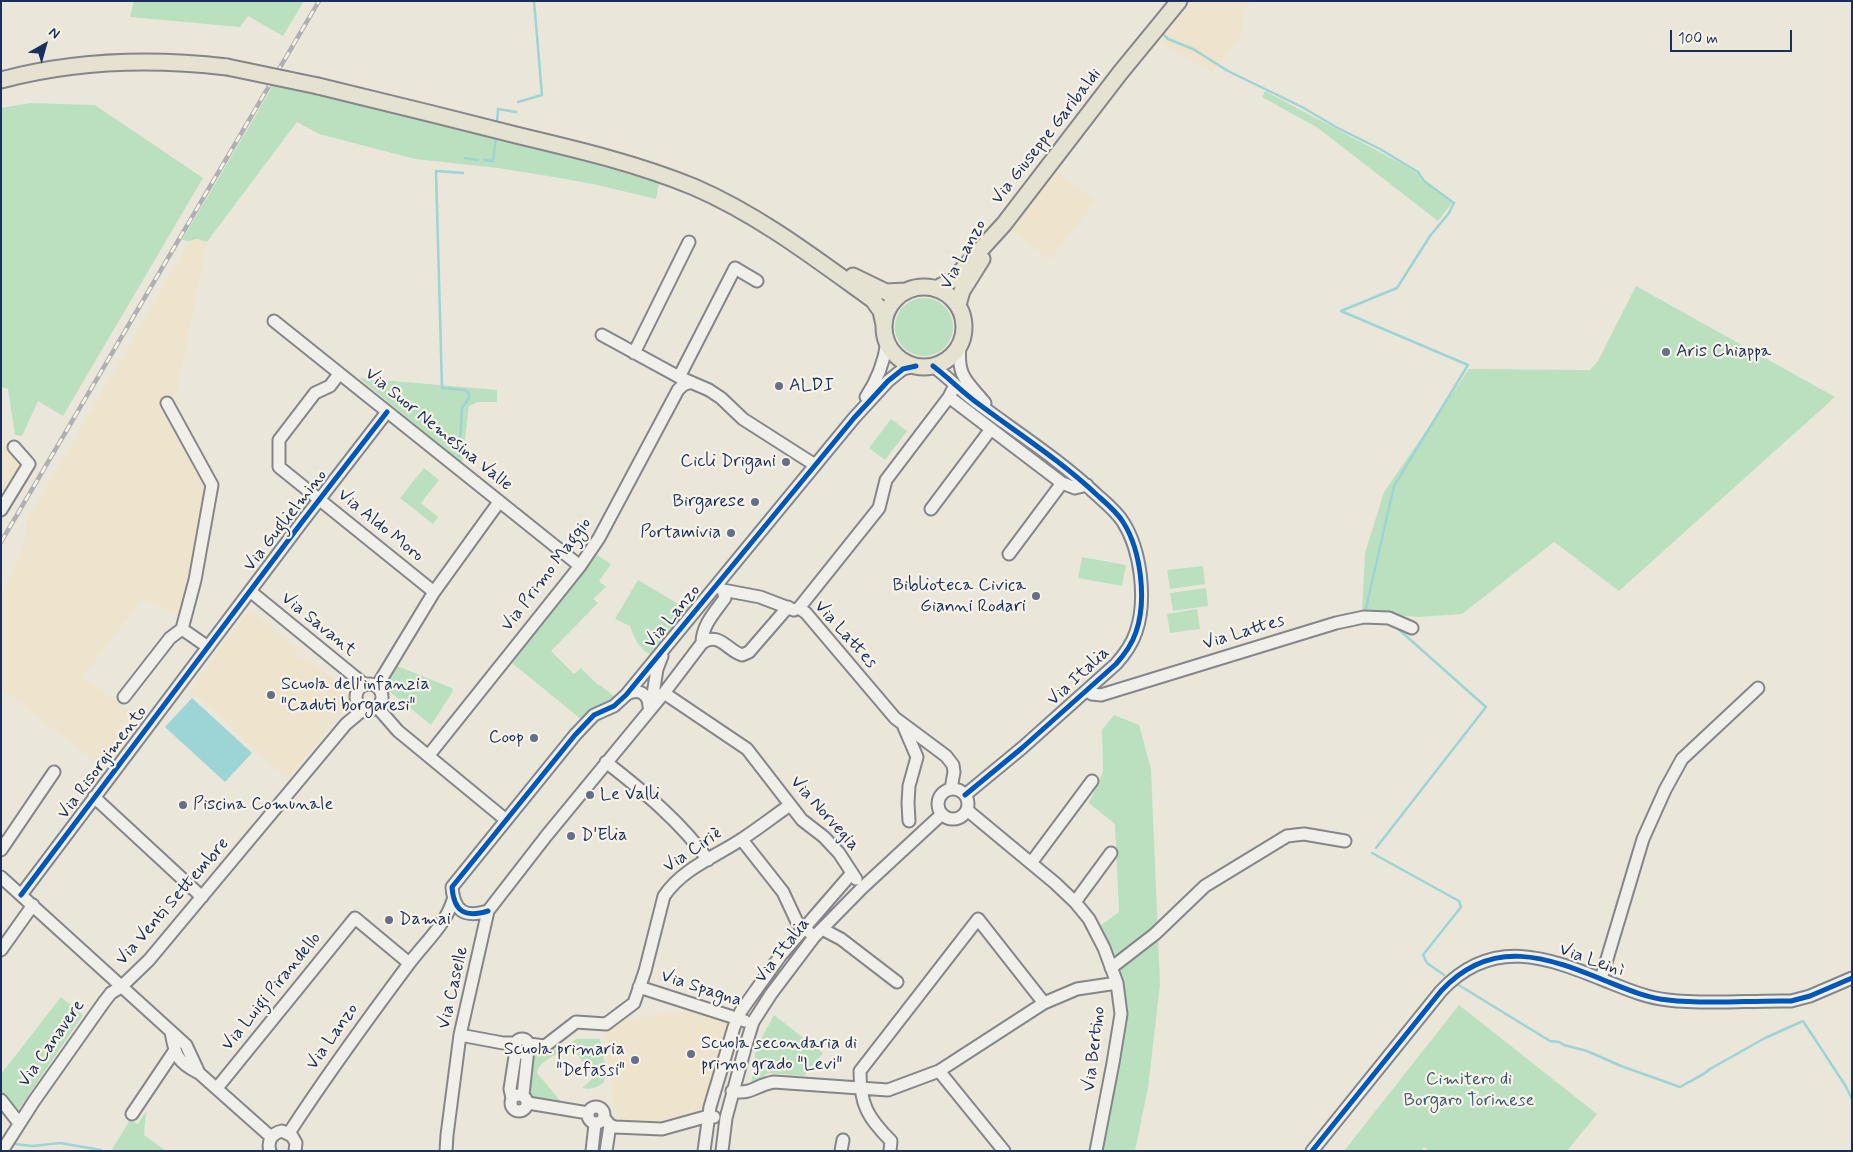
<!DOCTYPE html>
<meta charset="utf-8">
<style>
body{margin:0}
#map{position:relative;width:1853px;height:1152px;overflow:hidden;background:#ebe6da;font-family:Mynerve,sans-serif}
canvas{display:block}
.frame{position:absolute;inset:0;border:2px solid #1b2f5e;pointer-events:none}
.north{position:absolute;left:20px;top:20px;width:50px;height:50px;-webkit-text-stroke:4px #f7f3e8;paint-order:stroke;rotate:38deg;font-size:14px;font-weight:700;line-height:20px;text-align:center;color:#1b2f5e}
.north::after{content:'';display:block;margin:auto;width:18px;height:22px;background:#1b2f5e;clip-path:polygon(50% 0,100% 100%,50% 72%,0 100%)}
.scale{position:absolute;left:1670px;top:30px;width:122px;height:22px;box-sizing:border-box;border:2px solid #1b2f5e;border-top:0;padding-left:6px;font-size:15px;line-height:18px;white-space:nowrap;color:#1b2f5e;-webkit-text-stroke:4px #f7f3e8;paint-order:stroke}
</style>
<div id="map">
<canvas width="1853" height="1152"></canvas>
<div class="frame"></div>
<div class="north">N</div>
<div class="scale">100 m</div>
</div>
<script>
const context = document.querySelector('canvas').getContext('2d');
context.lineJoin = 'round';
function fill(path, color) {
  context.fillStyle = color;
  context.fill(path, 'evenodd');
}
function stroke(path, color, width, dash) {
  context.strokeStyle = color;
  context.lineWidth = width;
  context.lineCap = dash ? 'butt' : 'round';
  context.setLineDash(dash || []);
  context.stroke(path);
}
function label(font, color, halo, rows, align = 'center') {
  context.font = font + ' Mynerve,sans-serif';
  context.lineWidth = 4.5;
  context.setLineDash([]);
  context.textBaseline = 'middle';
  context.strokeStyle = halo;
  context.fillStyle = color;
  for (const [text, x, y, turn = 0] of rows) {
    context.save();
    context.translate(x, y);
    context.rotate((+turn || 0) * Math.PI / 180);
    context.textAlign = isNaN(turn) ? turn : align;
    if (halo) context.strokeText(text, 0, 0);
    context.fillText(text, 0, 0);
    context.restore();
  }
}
const built = new Path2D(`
 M1191,1H1250L1242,20L1240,39L1212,72L1159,43Z
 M1054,169L1096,201L1050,260L1010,230Z
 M197,239L207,242L176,394L164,401L209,487L187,606L181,617L143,599L83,676L141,721L104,769L1,688V596L23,547L28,517L98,399L189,241Z
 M1,440L35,457L1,515Z
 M250,609L296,648V655L303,659H308L340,684L345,679L349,683L346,698L348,705L287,779L190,690Z
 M695,1011L727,1018L731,1024L702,1110L671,1122L649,1125L617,1122L604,1036L622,1021L655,1015Z`);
const green = new Path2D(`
 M134,1H304L283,36L248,16L240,27L130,17Z
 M274,84L531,146L659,183L656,199L593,184L554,177L498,168L415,159L319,134L297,122L207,242L197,239L189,241L182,240Z
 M1265,91L1402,164L1418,174L1421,180L1452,203L1438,221L1318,128L1262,97Z
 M31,103L95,105L203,178L63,416L38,401L22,436L15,435L8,389L1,387V108Z
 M1636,286L1835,397L1619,591L1554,542L1462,614L1418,617L1362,612L1365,553L1384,492L1469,369L1590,370L1598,361Z
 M895 327a29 29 0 1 1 58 0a29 29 0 1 1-58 0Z
 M359,378L497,390V402H478L469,406L462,463Z
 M891,419L907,431L885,460L869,448Z
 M424,468L439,480L421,503L438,517L433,524L400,498Z
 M597,555L611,564L599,581L606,587L593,599L598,603L594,607L551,651L574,674L581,668L599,686L600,685L615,697L606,704L591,709L582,720L512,663Z
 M1082,557L1126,565L1122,586L1078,578Z
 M1203,566L1205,584L1170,589L1167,570Z
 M638,580L682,606L691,602L693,606L651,655C639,649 634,638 630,626L615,619Z
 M1206,588L1208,606L1173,611L1170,593Z
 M1197,609L1200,629L1170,633L1167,614Z
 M395,665L452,688L453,691L431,725L383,686Z
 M1114,715L1139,725L1151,769L1160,984L1148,1088L1135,1151H1101L1116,1078L1125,1013L1115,956L1100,926L1119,912L1115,824L1089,803L1103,772L1102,730Z
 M61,997L83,1015L17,1112L1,1093V1074Z
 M1459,1005L1597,1114L1567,1151H1429L1424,1147L1421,1151H1344Z
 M774,1015L823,1053L804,1076L768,1073L751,1086L756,1048Z
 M576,1039H600L606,1071L604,1082C597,1088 591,1090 582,1088L594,1077L570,1044Z
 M553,1046L558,1053C551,1058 538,1063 537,1073L563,1104C552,1103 533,1103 526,1093L534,1051Z
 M146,1111L144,1135L166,1151H111L130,1120L138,1124Z`);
const water = new Path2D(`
 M192,698L252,753L225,782L165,727Z`);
const stream = new Path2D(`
 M1164,35L1168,39L1193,49L1228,71L1302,107L1336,127L1380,149L1418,172L1424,181L1454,203L1449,213L1430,236L1397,288L1341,311L1468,365L1394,486L1366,608
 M518,102L542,95L534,1
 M497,122L498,109L516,112
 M465,158L478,160
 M484,160L493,161L496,137
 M459,456L462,408L469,398V393L465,390L442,388L436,171L463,173
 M1376,848L1486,707L1396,627
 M1372,853L1459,901L1461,907L1423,955L1427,963L1444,975
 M1457,984L1550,1041L1559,1042L1564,1045L1587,1051L1621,1066L1680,1087C1689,1081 1703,1076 1710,1069L1765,1038L1803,1021L1845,1085L1852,1099
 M14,1144L33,1146L60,1143L101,1150`);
const minor = new Path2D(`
 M274,321L580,566
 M602,335L679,377L709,390L721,398L743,419L815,465
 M960,345C957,377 966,380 985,403
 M634,353L689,242
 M933,366C949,378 963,393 980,405C1019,434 1061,461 1097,495C1106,503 1117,512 1123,522C1141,550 1147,600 1136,632C1132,644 1125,654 1116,664L1022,748L965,795
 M339,374L330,386L315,393L279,440V467L434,592
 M679,377L735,268L757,281
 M866,397C878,379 884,363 887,342
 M949,397L1062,483L1075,488L1087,485
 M167,403L212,485L195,580L182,629L208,647
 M931,509L991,429
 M1,510L29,464L14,447
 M1009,554L1062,483
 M716,586L723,590L760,597L794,610L799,608L806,613L895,718L946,756L953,765L954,772L951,789
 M250,591L365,685
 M799,608L879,508L886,480L949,397L955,385
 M702,643C702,625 715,612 725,598L723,590
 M356 697a13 13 0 1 1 26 0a13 13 0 1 1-26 0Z
 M377,686L434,592L499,502
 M1087,691L1092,694L1101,695L1336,623L1364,617L1389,618L1412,628
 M664,693L747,749L802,820L824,837L839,853L856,879
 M627,694C639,688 649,694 649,707
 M124,697L170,638L182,629
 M377,707L398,731L506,820
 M651,707L657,669L662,656
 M904,727L917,757L909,786L908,803L909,821
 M429,755L580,566L599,538L678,390L683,385L691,382
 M606,762C643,791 681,822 708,860
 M938 804a15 15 0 1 1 30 0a15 15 0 1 1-30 0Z
 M94,797L202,897
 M967,810L1055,883L1075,902L1089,919L1104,948L1117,983L1121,1014L1113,1063L1096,1151
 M742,840L783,892L797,922L809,932
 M1,850L54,772
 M1031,863L1092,781
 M1,877L186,1045L199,1073
 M21,895L302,522L387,412
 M1075,902L1111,853
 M488,911C465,918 454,912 452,887L575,735L594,715L614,706L626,695L854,418L888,381L903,369L916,366
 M822,929L841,939L897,982
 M1,950L33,905
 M1111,968L1155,934L1205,886L1287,836L1304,834L1345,841
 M1601,979L1643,839L1665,790L1682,759L1758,688
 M639,987L745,1021
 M171,1032C175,1055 177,1062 199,1073L271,1137
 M460,1035L503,1043H514
 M515 1046a7 7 0 1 1 14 0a7 7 0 1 1-14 0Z
 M529,1044L545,1046L576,1022L606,1024L634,1003L645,971L664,896C683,868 715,857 742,839C759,828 774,816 790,805
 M939,1071L1004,1151
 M217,1088L355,918L409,963
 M732,1091C753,1095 755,1085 774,1082L888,1090L939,1071L1044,1003L1077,989L1117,983
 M511 1103a8 8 0 1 1 16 0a8 8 0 1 1-16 0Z
 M523,1095L528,1049
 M512,1098L510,1089L516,1050
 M1,1100L19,1123
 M528,1103L588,1113
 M588 1115a8 8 0 1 1 16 0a8 8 0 1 1-16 0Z
 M132,1114L175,1050
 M604,1118L610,1125L615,1127L662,1129L705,1117H714
 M289,1133C326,1076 367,1020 408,965C424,943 445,926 453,900
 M2,1151L34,1101L104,1002L111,993L121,987L149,960L346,724L364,709
 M270,1151C267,1141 272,1133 282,1131L292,1136L296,1143L295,1151
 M446,1151L447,1135L460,1035L488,911L547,835L664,693L702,643C719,631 728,651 742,655L749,652L788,607
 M592,1151L595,1124
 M606,1151L610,1125
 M704,1151L710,1107L734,1027L741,1011L781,955L852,873
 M722,1151L726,1118L745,1048L753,1022L771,994L814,937L862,888L942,814
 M841,1151L843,1140
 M890,1151L891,1141C868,1118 860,1105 860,1071L978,919L1044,1003
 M1312,1151L1441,991C1492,936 1547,957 1606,981C1626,989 1647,998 1668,1000C1708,1005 1750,1000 1791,1001L1810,996L1852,978`);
const major = new Path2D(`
 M1,80C76,60 151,58 227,67
 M318,86C385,102 453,119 520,136C579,150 638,164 694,187C759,215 816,259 873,300L881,311L884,325
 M853,276L886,292L906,291
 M884 327a40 40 0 1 1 80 0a40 40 0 1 1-80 0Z
 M936,289L954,279L1004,224L1120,73L1179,1
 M958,305L962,291L982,259`);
const rail = new Path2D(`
 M1,542L319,1`);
const majorBridge = new Path2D(`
 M227,67L318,86`);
const cycleway = new Path2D(`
 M933,366C949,378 963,393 980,405C1019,434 1061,461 1097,495C1106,503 1117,512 1123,522C1141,550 1147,600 1136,632C1132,644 1125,654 1116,664L1022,748L965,795
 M21,895L302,522L387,412
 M488,911C465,918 454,912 452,887L575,735L594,715L614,706L626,695L854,418L888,381L903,369L916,366
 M1312,1151L1441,991C1492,936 1547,957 1606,981C1626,989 1647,998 1668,1000C1708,1005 1750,1000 1791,1001L1810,996L1852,978`);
const markers = [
 [1666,352,5,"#646f89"],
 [779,386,5,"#646f89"],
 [786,462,5,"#646f89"],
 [755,502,5,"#646f89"],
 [731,533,5,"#646f89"],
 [1036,596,5,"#646f89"],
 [271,695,5,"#646f89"],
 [534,738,5,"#646f89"],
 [590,795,5,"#646f89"],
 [183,805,5,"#646f89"],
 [571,836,5,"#646f89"],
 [389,920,5,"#646f89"],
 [691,1054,5,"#646f89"],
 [635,1060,5,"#646f89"]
];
const streetNames = [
 ["Via Giuseppe Garibaldi",1047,137,-52],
 ["Via Lanzo",964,255,-61],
 ["Via Suor Nemesina Valle",438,430,39],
 ["Via Guglielmino",286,521,-52],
 ["Via Aldo Moro",380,526,39],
 ["Via Primo Maggio",547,575,-53],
 ["Via Lanzo",673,617,-50],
 ["Via Savant",318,625,39],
 ["Via Lattes",1244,633,-17],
 ["Via Lattes",845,635,48],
 ["Via Italia",1079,677,-43],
 ["Via Risorgimento",103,763,-53],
 ["Via Norvegia",824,814,48],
 ["Via Ciriè",693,851,-34],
 ["Via Venti Settembre",173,902,-49],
 ["Via Italia",783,951,-52],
 ["Via Leinì",1591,961,20],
 ["Via Caselle",454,988,-77],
 ["Via Spagna",701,989,18],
 ["Via Luigi Pirandello",272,992,-51],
 ["Via Lanzo",333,1037,-55],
 ["Via Canavere",52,1044,-55],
 ["Via Bertino",1095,1049,-83]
];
const poiNames = [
 ["Aris Chiappa",1676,352],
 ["ALDI",789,386],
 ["Cicli Drigani",776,462,"right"],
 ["Birgarese",745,502,"right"],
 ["Portamivia",721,533,"right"],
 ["Biblioteca Civica",1026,586,"right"],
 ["Gianni Rodari",1026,607,"right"],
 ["Scuola dell'infanzia",281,685],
 ["\"Caduti borgaresi\"",281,706],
 ["Coop",524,738,"right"],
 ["Le Valli",600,795],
 ["Piscina Comunale",193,805],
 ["D'Elia",581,836],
 ["Damai",399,920],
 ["Scuola secondaria di",701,1044],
 ["primo grado \"Levi\"",701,1065],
 ["Scuola primaria",625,1050,"right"],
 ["\"Defassi\"",625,1071,"right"]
];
const parkNames = [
 ["Cimitero di",1469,1080],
 ["Borgaro Torinese",1469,1101]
];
fill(built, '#eee4cd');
fill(green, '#bbe0bf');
fill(water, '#9dd4d6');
stroke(stream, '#9dd4d6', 2.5);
stroke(minor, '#85868a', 15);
stroke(major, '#85868a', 19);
stroke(minor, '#f1efea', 11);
stroke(major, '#e6e2d2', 15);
stroke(rail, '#b0b0b2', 4.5);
stroke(rail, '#f7f3e8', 2.5, [8]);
stroke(majorBridge, '#85868a', 19, []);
stroke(majorBridge, '#e6e2d2', 15);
stroke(cycleway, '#0057b8', 5);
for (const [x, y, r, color] of markers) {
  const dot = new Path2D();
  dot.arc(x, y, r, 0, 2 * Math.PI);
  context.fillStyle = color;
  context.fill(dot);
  stroke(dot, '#f7f3e8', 2);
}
label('18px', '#1b2f5e', '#f7f3e8', streetNames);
label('18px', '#1b2f5e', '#f7f3e8', poiNames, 'left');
label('18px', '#395a71', '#f7f3e8', parkNames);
</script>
